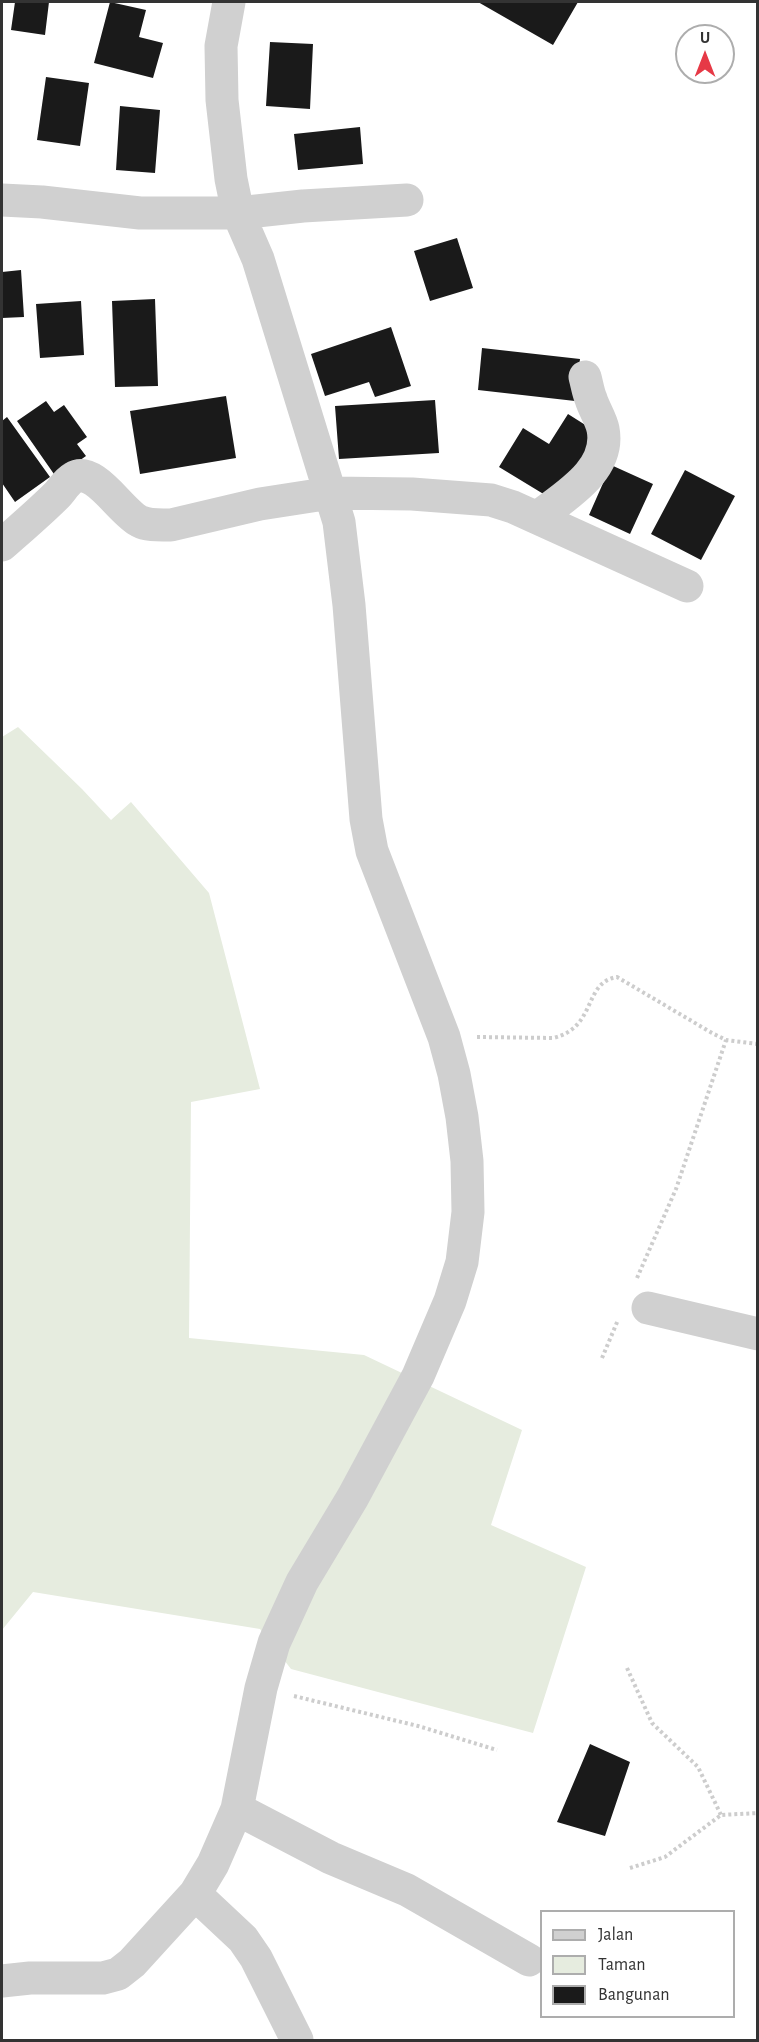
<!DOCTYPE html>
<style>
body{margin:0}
#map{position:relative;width:759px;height:2042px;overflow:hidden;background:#fff;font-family:"Alegreya Sans",sans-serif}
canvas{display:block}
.frame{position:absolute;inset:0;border:3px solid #333;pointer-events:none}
.legend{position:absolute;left:540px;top:1910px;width:195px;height:108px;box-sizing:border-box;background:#fff;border:2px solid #adadad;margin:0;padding:8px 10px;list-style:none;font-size:18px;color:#333}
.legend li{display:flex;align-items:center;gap:12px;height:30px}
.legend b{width:30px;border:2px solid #adadad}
.north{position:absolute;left:675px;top:24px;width:60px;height:60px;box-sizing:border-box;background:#fff;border:2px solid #adadad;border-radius:50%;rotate:0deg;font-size:16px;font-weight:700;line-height:24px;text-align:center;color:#333}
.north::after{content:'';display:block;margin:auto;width:21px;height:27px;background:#e63946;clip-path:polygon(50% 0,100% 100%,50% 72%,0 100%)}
</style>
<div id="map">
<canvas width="759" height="2042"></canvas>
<div class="frame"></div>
<ul class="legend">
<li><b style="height:8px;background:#d0d0d0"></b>Jalan</li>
<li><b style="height:16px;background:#e6ecdf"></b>Taman</li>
<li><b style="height:16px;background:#1a1a1a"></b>Bangunan</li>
</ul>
<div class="north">U</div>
</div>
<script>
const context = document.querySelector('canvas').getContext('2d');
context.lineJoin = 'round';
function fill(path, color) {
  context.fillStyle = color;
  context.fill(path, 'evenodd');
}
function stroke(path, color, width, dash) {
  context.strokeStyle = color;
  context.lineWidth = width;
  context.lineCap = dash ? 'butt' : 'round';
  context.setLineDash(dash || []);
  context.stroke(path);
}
const green = new Path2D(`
 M18,727L82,789L111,820L131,802L209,893L260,1089L191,1102L189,1338L364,1355L522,1430L491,1525L586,1567L533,1733L291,1669L260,1629L33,1592L2,1630V737Z`);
const building = new Path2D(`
 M15,2H49L45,35L11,30Z
 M110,2L146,10L139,37L163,43L153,78L94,63Z
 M478,2H578L553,45Z
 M270,42L313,44L310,109L266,106Z
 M46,77L89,83L80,146L37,140Z
 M120,106L160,110L155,173L116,170Z
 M360,127L363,164L298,170L294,134Z
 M457,238L473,288L430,301L414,251Z
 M21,270L24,317L2,318V272Z
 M155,299L158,386L115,387L112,301Z
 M81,301L84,355L40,358L36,304Z
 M391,327L411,386L375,397L369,382L325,396L311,354Z
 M482,348L580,359L575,401L478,390Z
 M226,396L236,458L140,474L130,411Z
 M435,400L439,453L339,459L335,406Z
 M46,401L54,412L64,405L87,437L77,444L86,456L56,477L17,421Z
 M568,414L598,433L555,501L499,467L523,428L549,444Z
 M7,417L50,477L15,502L2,483V421Z
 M611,465L653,484L630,534L589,515Z
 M685,470L735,496L701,560L651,534Z
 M590,1744L630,1762L605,1836L557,1822Z`);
const path = new Path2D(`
 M477,1037L553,1038C597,1028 583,982 617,977L712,1033L726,1040L758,1044
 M637,1278L676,1189L726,1040
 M602,1358L618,1320
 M627,1668L652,1723L698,1767L721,1815
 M294,1696L418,1726L497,1750
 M630,1868L665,1857L721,1815L758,1813`);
const street = new Path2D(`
 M2,200L42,202L140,213H238L303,206L407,200
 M538,517C565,496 611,470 603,429C601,419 594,409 591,399C588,392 587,384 585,377
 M2,545C20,529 40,512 57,495C62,490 66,482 73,478C94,465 120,511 139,521C148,526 160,525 171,525L260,504L331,493L412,494L491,500L513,507L687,586
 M648,1308L758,1334
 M237,1809L331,1858L407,1890L529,1960
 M195,1894L243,1939L256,1958L297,2040
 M2,1981L30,1978H103L118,1974L132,1963L195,1894L213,1864L237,1809L261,1688L274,1643L302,1582L353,1497L418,1376L450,1301L462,1262L468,1212L467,1161L462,1117L454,1074L444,1037L372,851L366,819L349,605L339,522L258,259L238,213L231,179L222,100L221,46L229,2`);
fill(green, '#e6ecdf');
fill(building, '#1a1a1a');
stroke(path, '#cdcdcd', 4, [3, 3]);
stroke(street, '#d0d0d0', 33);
</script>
